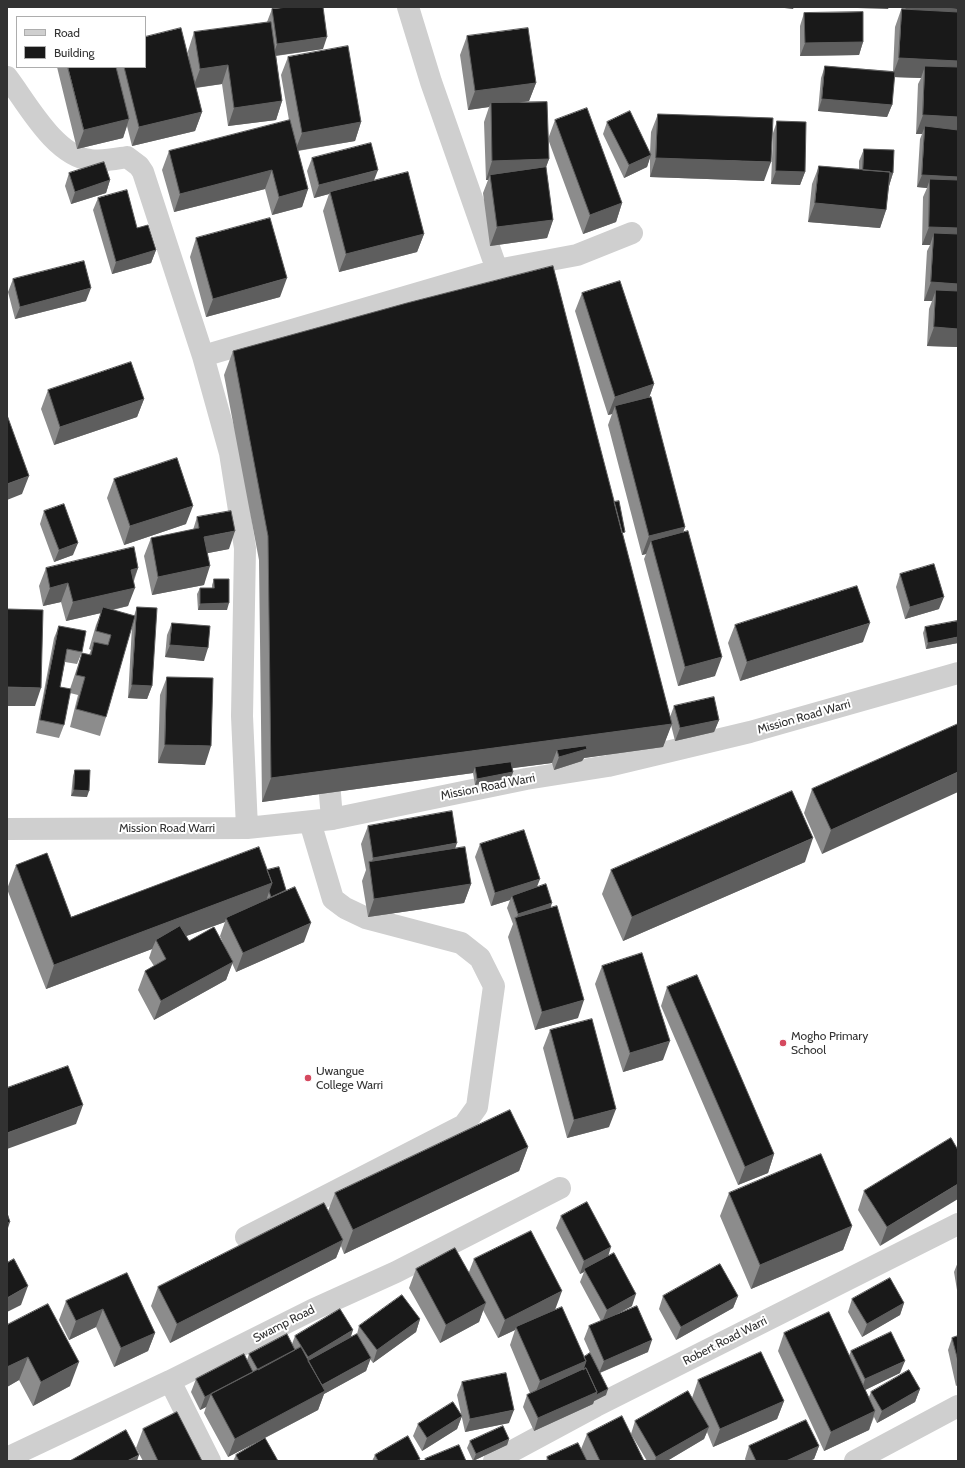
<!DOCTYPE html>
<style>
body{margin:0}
#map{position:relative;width:965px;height:1468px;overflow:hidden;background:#fff;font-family:Cabin,sans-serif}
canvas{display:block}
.frame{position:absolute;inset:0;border:8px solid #323232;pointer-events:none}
.legend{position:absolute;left:16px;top:16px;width:130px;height:52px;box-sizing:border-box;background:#fff;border:1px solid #adadad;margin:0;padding:5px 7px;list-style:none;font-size:12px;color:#323232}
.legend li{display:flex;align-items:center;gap:8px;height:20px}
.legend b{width:20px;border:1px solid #adadad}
</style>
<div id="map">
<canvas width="965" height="1468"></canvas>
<div class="frame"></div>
<ul class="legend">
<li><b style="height:5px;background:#cfcfcf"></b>Road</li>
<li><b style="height:11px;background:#191919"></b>Building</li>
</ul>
</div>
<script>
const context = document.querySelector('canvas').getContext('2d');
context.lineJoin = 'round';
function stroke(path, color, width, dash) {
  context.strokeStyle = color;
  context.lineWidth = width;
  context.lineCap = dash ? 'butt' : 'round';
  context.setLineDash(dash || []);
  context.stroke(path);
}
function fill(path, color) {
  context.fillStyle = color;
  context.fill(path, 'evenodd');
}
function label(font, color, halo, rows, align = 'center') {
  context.font = font + ' Cabin,sans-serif';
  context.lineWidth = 4;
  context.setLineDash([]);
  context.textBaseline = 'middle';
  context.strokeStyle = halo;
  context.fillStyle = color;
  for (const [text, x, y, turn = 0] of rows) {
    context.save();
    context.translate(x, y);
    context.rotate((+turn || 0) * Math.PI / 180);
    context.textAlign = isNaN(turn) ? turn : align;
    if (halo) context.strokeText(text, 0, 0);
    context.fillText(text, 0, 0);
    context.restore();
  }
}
const minor = new Path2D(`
 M408,7L431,82L497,270
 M7,77C27,103 54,155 90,160C102,162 115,159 127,157L139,166L143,172L203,356L230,453L245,548L242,716L247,828
 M203,356L497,270L577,255L632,233
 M332,819L328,769L332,764
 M7,829L247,828L332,819L526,779L608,766L750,732L958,673
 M246,1237L464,1125L477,1107L494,986L480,958L461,943L366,918L345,908L333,899L310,822
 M170,1381L210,1461
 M7,1458L170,1381L312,1310L396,1272L560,1188
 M494,1461L596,1406L958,1224
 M855,1461L958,1406`);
const wall = new Path2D(`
 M902,7H958V347L927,346L929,309L932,301H924L927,251L930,245H922L923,197L927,188L917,187L920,139L922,134H916L918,84L921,78L894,77L892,105L887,117L818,111L821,78L825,66L893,71L895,27Z
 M272,9L323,49L276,56L282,101L276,120L228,126L222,84L196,88L202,112L195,131L132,146L127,126L123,138L77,149L57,67H145L189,62L188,51L194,32L267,22Z
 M804,13L863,42L859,55L800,56V26Z
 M467,36L536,83L529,101L519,103L549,159L546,167L553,220L547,238L490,246L483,193L488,180H486L484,122L489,107L468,110L460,55Z
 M288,57L361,122L355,141L298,151L308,189L302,207L272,215L265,189L174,212L162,170L169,151L289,120L281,75Z
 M658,114L764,181L650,177V157L647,167L624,178L603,134L607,122L650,153L651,132Z
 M555,120L622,203L616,222L583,234L548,139Z
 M777,121L805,172L800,185L771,184L773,133Z
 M864,149L893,173L889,186L886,210L880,228L808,222L812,184L819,166L859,169V161Z
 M312,158L374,181L424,234L417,252L339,272L323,211L329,194L314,198L307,171Z
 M69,173L110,180L106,193L71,204L65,186Z
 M98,198L137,228L156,250L151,263L112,274L93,210Z
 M196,238L280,297L206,317L190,257Z
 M13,279L86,301L15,319L8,292Z
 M582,293L654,384L649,398L685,527L683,532L715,676L678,686L644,559L646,554L642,555L608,425L612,414L608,415L575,311Z
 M233,351L623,536L670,717L674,706L719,720L714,732L675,741L671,725L663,747L584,758L582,761L554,770L552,763L512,768L513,772L511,778L475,785L473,773L262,802L259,560L224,375Z
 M48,390L144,399L137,417L54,445L41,409Z
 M114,479L186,524L124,545L107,498Z
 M44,511L73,555L54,562L40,524Z
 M197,517L229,549L208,553L204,585L152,595L144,556L151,538L193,530Z
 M46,568H138L134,581L128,606L113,610L134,616L137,607L152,686L147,699L128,698L132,626L106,717L100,736L70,727L78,695L70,693L64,725L59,738L36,733L54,638L59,626L82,652L77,664L65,662L60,687L70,689L82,653L89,655L91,650L89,649L96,625L101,613L66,621L61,602L43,606L39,586Z
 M900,574L939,609L905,619L896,587Z
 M214,579L227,610H198L197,594L200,588H212V585Z
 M172,623L204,661L165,657L167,635Z
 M735,625L863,642L740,681L728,643Z
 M925,627L958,643L926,649L923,633Z
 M167,677L205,765L158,763L160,695Z
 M958,724L822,854L804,813L812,789Z
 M75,770L87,797L71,796L73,776Z
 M368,826L455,849L471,884L464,903L368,917L362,881L366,870L361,844Z
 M480,844L537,887L551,908L578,1018L535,1030L508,937L513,924L507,908L510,900L491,906L475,857Z
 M805,862L623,941L602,894L611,870Z
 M16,865L71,917L267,870L286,890L304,942L236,972L232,963L226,980L154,1020L138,990L145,971L154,966L149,958L152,949L46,989L7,889ZM225,922L220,936L226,950L189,941L186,936Z
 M602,966L663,1060L623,1072L595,984Z
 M667,987L774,1154L768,1173L738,1185L661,1006Z
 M550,1030L609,1127L567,1138L543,1048Z
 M951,1138L880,1246L858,1210L864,1191Z
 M528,1147L519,1171L344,1254L341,1246L336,1258L170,1343L151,1306L158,1287L328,1211L335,1193Z
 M729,1193L852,1226L843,1250L751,1289L720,1216Z
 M561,1216L608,1257L632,1306L617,1314L648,1352L600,1373L606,1395L594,1401L593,1404L534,1431L523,1407L527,1395L530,1393L510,1345L515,1330L498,1338L483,1310L479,1322L440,1343L409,1288L416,1269L469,1272L474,1259L555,1310L547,1314L584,1357H592L584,1339L589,1326L601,1321L580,1282L584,1272L580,1274L556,1228Z
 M958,1262V1296L954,1272Z
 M127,1273L155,1333L148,1351L114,1367L96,1327L69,1340L59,1320L66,1301Z
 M663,1296H738L733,1308L676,1340L659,1309Z
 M852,1299L904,1303L900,1315L862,1337L848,1312Z
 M420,1319L416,1332L373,1363L370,1359L366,1371L324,1394L318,1410L265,1438L278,1461H233L236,1455L263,1439L228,1457L204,1413L206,1407L200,1410L191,1392L196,1379L247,1360L249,1354L292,1344L295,1336L351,1337L357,1334L359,1326Z
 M7,1325L70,1386L33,1406L19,1380L7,1387Z
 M784,1333L849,1356L851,1351L900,1373L865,1390L869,1397L871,1392L920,1389L915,1402L877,1423L874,1417L869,1430L824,1451L778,1351Z
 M958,1336V1385L956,1386L948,1350L952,1338Z
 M698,1380L784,1401L777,1419L713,1447L707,1432L704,1439L667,1461H647L631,1434L635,1421L692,1398Z
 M462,1382L509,1423L465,1432L457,1395Z
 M462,1416L457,1429L422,1451L413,1436L418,1424Z
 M143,1429L202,1461H143L136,1448Z
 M587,1434L644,1461H546L547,1457L581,1449Z
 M509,1439L507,1445L473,1461L467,1448L470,1441Z
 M749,1446H819L814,1459L809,1461H746L745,1459Z
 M375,1455L420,1459V1461H372Z`);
const shadedWall = new Path2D(`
 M776,7H794L793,9Z
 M827,7H889L888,9Z
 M906,7H936L958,9V28L901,23Z
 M327,37L323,49L273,56L277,44Z
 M863,42L859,55L800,56L805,43Z
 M899,58L958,61V80L925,66L921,78L892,77Z
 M228,65L222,84L193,88L200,69Z
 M536,83L529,101L491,106V103L489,107L468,110L475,91Z
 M822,99L892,105L887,117L818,111Z
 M282,101L276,120L228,126L234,108Z
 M202,112L195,131L132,146L139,127Z
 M923,115L958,117V136L925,126L922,134H916Z
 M129,119L123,138L77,149L84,130Z
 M361,122L355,141L295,151L302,133Z
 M651,155L647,167L624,178L629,165Z
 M656,158L771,162L764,181L650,177Z
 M549,159L542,178L490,175L488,180H486L492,161Z
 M272,170L265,189L174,212L180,194Z
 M378,170L373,183L330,192L329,194L314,198L319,185Z
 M776,171L805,172L800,185L771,184Z
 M863,172L893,173L889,186Z
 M922,175L958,177V190L930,179L927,188L917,187Z
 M110,180L106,193L71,204L75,192Z
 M308,189L302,207L272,215L279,197Z
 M622,203L616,222L583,234L590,215Z
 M815,203L886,210L880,228L808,222Z
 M553,220L547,238L490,246L497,227Z
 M929,227L958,228V246L934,233L930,245H922Z
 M424,234L417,252L339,272L346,254Z
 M156,250L151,263L112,274L116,262Z
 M287,278L280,297L206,317L213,299Z
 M931,282L958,284V303L936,290L932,301H924Z
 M91,288L86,301L15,319L20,307Z
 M934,327L958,329V347L927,346Z
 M654,384L647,403L615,406L612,414L608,415L615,397Z
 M144,399L137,417L54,445L60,427Z
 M29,476L22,494L7,500V484Z
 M193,506L186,524L124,545L130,526Z
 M685,527L678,546L651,541L646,554L642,555L649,536Z
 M235,531L229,549L198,555L204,537Z
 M78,543L73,555L54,562L59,550Z
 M210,566L204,585L152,595L158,577Z
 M138,568L131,586V570Z
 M68,583L61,602L43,606L50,588Z
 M135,588L128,606L101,612L103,607L101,613L66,621L73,602Z
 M944,597L939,609L905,619L910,607Z
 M229,603L227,610H198L200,604Z
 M870,623L863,642L740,681L747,662Z
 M958,637V643L926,649L928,643Z
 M170,645L208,648L204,661L165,657Z
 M722,657L715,676L678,686L685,667Z
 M132,685L152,686L147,699L128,698Z
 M7,687L41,688L35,706H7Z
 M719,720L714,732L675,741L680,728Z
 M672,724L663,747L584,758L582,761L554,770L559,757L557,750L552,763L476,773L475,767L473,773L262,802L271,778Z
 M165,745L211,746L205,765L158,763Z
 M513,772L511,778L475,785L477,779Z
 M958,772V792L822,854L831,830Z
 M74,790L89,791L87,797L71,796Z
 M813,838L805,862L623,941L632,917Z
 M457,843L451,861L370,868L373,858Z
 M540,879L535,892L512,896L510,900L491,906L495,893Z
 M272,883L264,907L226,918L225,922L159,946L156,940L152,949L46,989L54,965Z
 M471,884L464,903L368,917L374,899Z
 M552,903L548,916L516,921L518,914Z
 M311,923L304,942L236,972L243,953Z
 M233,962L226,980L154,1020L161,1001Z
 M584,1000L578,1018L535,1030L542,1012Z
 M670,1041L663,1060L623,1072L630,1053Z
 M83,1105L76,1124L7,1149V1133Z
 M616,1109L609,1127L567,1138L574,1120Z
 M528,1147L519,1171L344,1254L353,1230Z
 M774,1154L768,1173L738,1185L745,1167Z
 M958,1184V1199L880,1246L887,1227Z
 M10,1222L7,1231V1223Z
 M852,1226L843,1250L751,1289L760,1265Z
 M343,1240L336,1258L170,1343L177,1324Z
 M611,1247L607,1260L584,1269V1272L580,1274L584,1261Z
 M28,1286L21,1305L7,1312V1298Z
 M562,1291L555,1310L517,1329L516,1327L515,1330L498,1338L505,1320Z
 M636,1294L632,1306L602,1322L607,1310Z
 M738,1296L733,1308L676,1340L681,1327Z
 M486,1303L479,1322L440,1343L446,1325Z
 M904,1303L900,1315L862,1337L867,1324Z
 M103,1309L96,1327L69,1340L76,1321Z
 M420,1319L416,1332L373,1363L377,1350Z
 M353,1330L349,1343L304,1370L308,1357Z
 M155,1333L148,1351L114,1367L121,1348Z
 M652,1340L648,1352L599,1373L604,1361Z
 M28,1357L19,1380L7,1387V1367Z
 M371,1358L366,1371L324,1394L318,1410L228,1457L235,1439L321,1386Z
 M586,1361L579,1380L533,1399L540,1381Z
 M905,1361L900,1373L861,1392L865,1379Z
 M79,1362L70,1386L33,1406L41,1382Z
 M608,1389L606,1395L594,1401L593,1404L534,1431L538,1418L597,1392Z
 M920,1389L915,1402L877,1423L882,1411Z
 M211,1394L206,1407L200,1410L205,1397Z
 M784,1401L777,1419L713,1447L720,1429Z
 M514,1410L509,1423L465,1432L470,1419Z
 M875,1411L869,1430L824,1451L831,1432Z
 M462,1416L457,1429L422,1451L427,1438Z
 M709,1427L704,1439L667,1461H655L656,1457Z
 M509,1439L507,1445L473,1461L476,1454Z
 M819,1446L814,1459L809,1461H786Z
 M139,1455L137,1461H127Z`);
const building = new Path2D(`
 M289,7H323L327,37L277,44L272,9Z
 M936,7H958V9Z
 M902,9L958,12V61L899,58Z
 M863,12V42L805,43L804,13Z
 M271,22L282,101L234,108L228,65L200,69L194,32Z
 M181,28L202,112L139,127L124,67H145V37Z
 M528,28L536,83L475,91L467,36Z
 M348,46L361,122L302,133L288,57Z
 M825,66L895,72L892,105L822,99Z
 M925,66L958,67V117L923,115Z
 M68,67H116L129,119L84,130Z
 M547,102L549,159L492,161L491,103Z
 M587,108L622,203L590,215L555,120Z
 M630,111L651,155L629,165L607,122Z
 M658,114L773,118L771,162L656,158Z
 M290,120L308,189L279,197L272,170L180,194L169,151Z
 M777,121L806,122L805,172L776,171Z
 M925,126L958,130V177L922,175Z
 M371,143L378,170L319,185L312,158Z
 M864,149L894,150L893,173H890V172L863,170Z
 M104,162L110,180L75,192L69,173Z
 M819,166L890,172L886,210L815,203Z
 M546,167L553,220L497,227L490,175Z
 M408,172L424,234L346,254L330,192Z
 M930,179L958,180V228L929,227Z
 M127,190L137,228L148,225L156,250L116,262L98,198Z
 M270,218L287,278L213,299L196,238Z
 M934,233L958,234V284L931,282Z
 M84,261L91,288L20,307L13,279Z
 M553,266L672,724L271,778L268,536L233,351L407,303Z
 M620,281L654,384L615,397L582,293Z
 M936,290L958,291V329L934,327Z
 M131,362L144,399L60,427L48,390Z
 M651,397L685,527L649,536L615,406Z
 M7,415L29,476L7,484Z
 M177,458L193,506L130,526L114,479Z
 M619,501L625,532L622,533L614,502Z
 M64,504L78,543L59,550L44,511Z
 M231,511L235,531L204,537L210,566L158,577L151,538L199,528L197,517Z
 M688,531L722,657L685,667L651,541Z
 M134,547L138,568L131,570L135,588L73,602L68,583L50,588L46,568Z
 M934,564L944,597L910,607L900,574Z
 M214,579H229V603L200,604V588H214Z
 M857,586L870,623L747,662L735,625Z
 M103,607L135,616L106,717L76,709L85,677L76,675L82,653L91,655L94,642L108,645L111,635L96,631Z
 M137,607L157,608L152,686L132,685Z
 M7,609L43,610L41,688L7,687Z
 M957,621L958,626V637L928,643L925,627Z
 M172,623L210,626L208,648L170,645Z
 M59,626L86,631L82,652L67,649L60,687L71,689L64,725L40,720Z
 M167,677L213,678L211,746L165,745Z
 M714,697L719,720L680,728L674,706Z
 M958,724V772L831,830L812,789Z
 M586,746L587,749L559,757L557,750Z
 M511,762L513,772L477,779L475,767Z
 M75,770H90L89,791L74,790Z
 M792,791L813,838L632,917L611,870Z
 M452,811L457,843L373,858L368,826Z
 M524,830L540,879L495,893L480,844Z
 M259,847L272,883L54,965L16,865L47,853L71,917Z
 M465,847L471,884L374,899L369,862Z
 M279,867L286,890L271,897L269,891L272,883L267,870Z
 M546,884L552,903L518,914L512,896Z
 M295,887L311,923L243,953L226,918Z
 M557,906L584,1000L542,1012L515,918Z
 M180,926L189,941L214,927L233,962L161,1001L145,971L166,959L156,940Z
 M642,953L670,1041L630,1053L602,966Z
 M697,975L774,1154L745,1167L667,987Z
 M592,1019L616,1109L574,1120L550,1030Z
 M68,1066L83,1105L7,1133V1088Z
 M510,1110L528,1147L353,1230L335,1193Z
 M951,1138L958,1150V1184L887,1227L864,1191Z
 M821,1154L852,1226L760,1265L729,1193Z
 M587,1202L611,1247L584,1261L561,1216Z
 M324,1203L343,1240L177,1324L158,1287Z
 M7,1213L10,1222L7,1223Z
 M531,1231L562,1291L505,1320L474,1259Z
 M455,1248L486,1303L446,1325L416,1269Z
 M614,1253L636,1294L607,1310L584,1269Z
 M14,1259L28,1286L7,1298V1263Z
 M720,1264L738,1296L681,1327L663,1296Z
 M127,1273L155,1333L121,1348L103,1309L76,1321L66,1301Z
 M890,1278L904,1303L867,1324L852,1299Z
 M402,1295L420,1319L377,1350L359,1326Z
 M48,1304L79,1362L41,1382L28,1357L7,1367V1325Z
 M637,1306L652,1340L604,1361L589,1326Z
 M562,1307L586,1361L540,1381L516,1327Z
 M340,1309L353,1330L308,1357L295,1336Z
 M829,1312L875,1411L831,1432L784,1333Z
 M891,1332L905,1361L865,1379L851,1351Z
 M287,1334L295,1350L258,1370L249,1354Z
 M357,1334L371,1358L322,1385L308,1361Z
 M958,1336V1361L952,1338Z
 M301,1347L325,1391L235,1439L211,1394Z
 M761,1352L784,1401L720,1429L698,1380Z
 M590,1353L608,1389L596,1395L597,1392L586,1368L583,1370L586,1361L584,1357Z
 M244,1354L253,1372L205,1397L196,1379Z
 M586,1368L597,1392L538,1418L527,1395Z
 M909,1370L920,1389L882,1411L871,1392Z
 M506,1373L514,1410L470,1419L462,1382Z
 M688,1391L709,1427L656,1457L635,1421Z
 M453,1402L462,1416L427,1438L418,1424Z
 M177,1412L202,1461H158L143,1429Z
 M622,1416L644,1461H600L587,1434Z
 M806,1420L819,1446L786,1461H756L749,1446Z
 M503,1426L509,1439L476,1454L470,1441Z
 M126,1430L139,1455L127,1461H70Z
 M408,1436L420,1459L416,1461H378L375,1455Z
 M265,1438L278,1461H239L236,1455Z
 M578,1443L587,1461H549L547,1457Z
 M459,1445L466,1461H426L425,1459Z`);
const markers = [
 [783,1043,4,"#d5495f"],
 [308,1078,4,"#d5495f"]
];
const streetNames = [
 ["Mission Road Warri",804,717,-16],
 ["Mission Road Warri",488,787,-11],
 ["Mission Road Warri",167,828],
 ["Swamp Road",284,1324,-27],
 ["Robert Road Warri",725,1341,-27]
];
const poiNames = [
 ["Mogho Primary",791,1036],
 ["School",791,1050],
 ["Uwangue",316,1071],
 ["College Warri",316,1085]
];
stroke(minor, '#cfcfcf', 22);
fill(wall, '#8c8c8c');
fill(shadedWall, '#5e5e5e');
fill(building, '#191919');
stroke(building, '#5e5e5e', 1);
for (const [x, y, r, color] of markers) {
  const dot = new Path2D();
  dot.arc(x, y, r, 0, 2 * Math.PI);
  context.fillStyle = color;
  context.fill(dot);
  stroke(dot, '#fff', 1.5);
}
label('12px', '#323232', '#fff', streetNames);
label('12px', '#323232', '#fff', poiNames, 'left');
</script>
